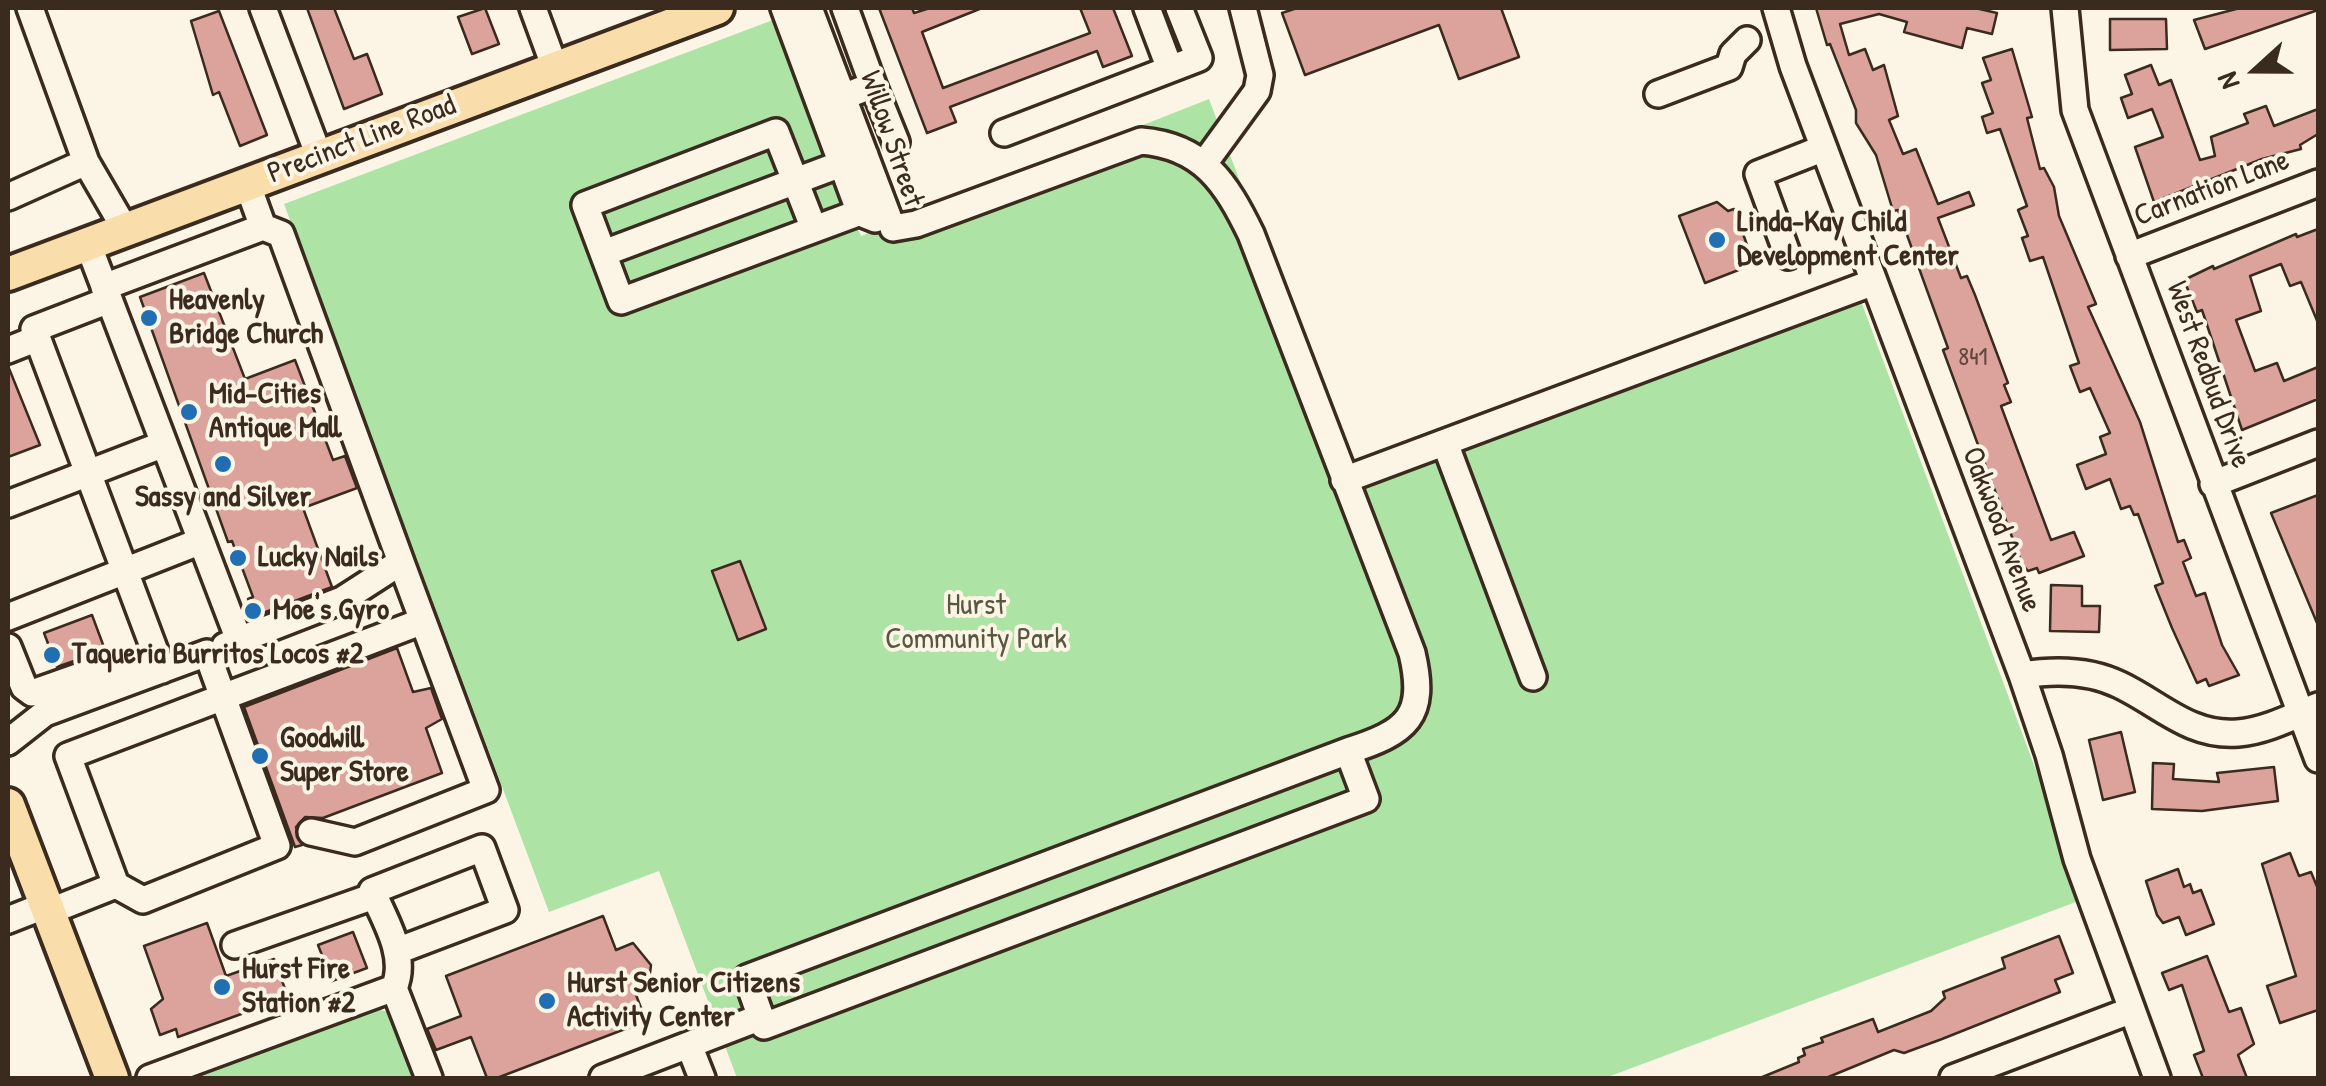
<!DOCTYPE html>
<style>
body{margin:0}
#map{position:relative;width:2326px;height:1086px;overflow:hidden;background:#fcf5e5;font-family:"Patrick Hand",sans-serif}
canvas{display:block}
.frame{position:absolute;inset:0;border:10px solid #3b2a1e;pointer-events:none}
.north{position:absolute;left:2206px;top:20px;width:100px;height:100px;-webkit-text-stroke:8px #fcf5e5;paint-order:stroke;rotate:249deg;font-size:28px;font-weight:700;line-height:40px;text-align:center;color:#3b2a1e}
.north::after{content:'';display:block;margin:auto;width:35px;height:45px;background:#3b2a1e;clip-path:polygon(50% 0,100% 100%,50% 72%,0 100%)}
</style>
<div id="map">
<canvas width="2326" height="1086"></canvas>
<div class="frame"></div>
<div class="north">N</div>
</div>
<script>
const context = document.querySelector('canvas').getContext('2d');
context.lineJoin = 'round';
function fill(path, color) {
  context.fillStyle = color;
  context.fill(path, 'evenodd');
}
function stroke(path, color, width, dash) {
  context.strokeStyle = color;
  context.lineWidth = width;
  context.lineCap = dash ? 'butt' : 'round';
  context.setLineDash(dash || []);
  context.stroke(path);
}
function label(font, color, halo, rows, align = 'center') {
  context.font = font + ' "Patrick Hand",sans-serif';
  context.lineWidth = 8;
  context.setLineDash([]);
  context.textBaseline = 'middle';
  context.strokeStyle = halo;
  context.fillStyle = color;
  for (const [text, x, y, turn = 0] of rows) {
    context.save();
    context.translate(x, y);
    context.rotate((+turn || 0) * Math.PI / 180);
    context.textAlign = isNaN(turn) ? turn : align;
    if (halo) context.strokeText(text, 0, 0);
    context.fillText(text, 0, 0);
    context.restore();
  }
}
const green = new Path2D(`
 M773,20L861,236L1209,99L1347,466L1852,277L2084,899L1605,1078H737L659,871L549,912L284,204Z
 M373,1009L385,1011L392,1018L414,1078H178Z`);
const building = new Path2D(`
 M307,8H334L354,59L367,54L382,94L344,109Z
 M485,8L499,44L472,54L458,17Z
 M879,8H912L914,13L930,8H982L922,32L943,88L1090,33L1080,8H1113L1132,56L1103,67L1097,51L950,107L956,122L927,133Z
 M1297,8H1501L1519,57L1459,79L1439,25L1305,75L1282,13Z
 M1816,8H1975L1997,13L1992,34L1967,28L1962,48L1904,32L1907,22L1879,14L1840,24L1849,55L1865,49L1873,70L1884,65L1898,116L1889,120L1903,154L1916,149L1938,204L1969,192L1974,205L1938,218L1961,278L1967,276L1975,295L2008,383L2004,385L2011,402L2001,406L2051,540L2074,532L2084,556L2039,573L2037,568L2028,571L2022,564L1943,350L1948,348L1924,282L1898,210L1893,211L1876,155L1856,123V110L1830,44L1827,45Z
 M2240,8H2318V10L2205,49L2194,20Z
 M219,11L267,135L240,146L219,92L213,95L191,21Z
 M2110,19H2166L2167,49L2110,50Z
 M2012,49L2032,117L2027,118L2040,169L2044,168L2054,187L2059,216L2096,304L2088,307L2140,422L2178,542L2184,540L2191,558L2183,562L2196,596L2205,593L2222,645L2239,675L2209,686L2206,679L2197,683L2172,628L2155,586L2163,583L2138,514L2134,515L2130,506L2121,509L2110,479L2086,489L2077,465L2106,454L2100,437L2110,433L2090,388L2080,392L2070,366L2079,363L2043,257L2030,261L2022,238L2028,236L2018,210L2027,206L2000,129L1987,133L1982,117L1993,113L1982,83L1991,80L1983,58Z
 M2151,65L2159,85L2171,80L2200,160L2215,156L2211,137L2248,123L2244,114L2266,106L2274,126L2318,109V134L2300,145L2301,149L2262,159L2154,202L2135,147L2163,137L2152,109L2128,118L2121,98L2132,94L2125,75Z
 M1717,202L1728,211L1734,209L1754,264L1705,283L1679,216Z
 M2318,229V323L2301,282L2290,286L2281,264L2250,276L2261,311L2236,320L2255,371L2277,363L2284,381L2318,367V399L2242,430L2202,310L2197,312L2184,280L2213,266L2214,269L2296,234L2297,237Z
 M204,273L245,379L295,360L333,460L345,456L357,488L303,508L332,587L255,616L248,599L253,597L232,541L228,542L140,297Z
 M8,366L40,445L8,457Z
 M2318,495V623H2317L2271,513Z
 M740,561L766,629L738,640L712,571Z
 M2051,585L2082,586V606H2100L2099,632L2050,631Z
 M92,615L105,650L57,667L44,633Z
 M397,648L413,692L431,688L442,719L426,728L442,773L323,818L305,817L296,827L302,845L295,847L244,707Z
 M2121,732L2135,792L2103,800L2089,740Z
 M2153,763L2174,764L2173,779L2219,782L2217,773L2274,767L2278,801L2202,811L2152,809Z
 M2290,853L2299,876L2311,872L2318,889V1010L2280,1023L2267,986L2296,976L2262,864Z
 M2178,869L2184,887L2190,884L2193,893L2201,890L2214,924L2186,935L2179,917L2163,923L2157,915L2146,881Z
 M603,916L616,950L633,943L651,965L649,981L633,987L646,1021L497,1078H487L471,1037L436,1050L427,1029L461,1016L446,976Z
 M207,923L226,976L274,959L288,997L178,1037L176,1029L160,1035L151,1009L163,999L144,946Z
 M353,932L367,968L332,981L318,945Z
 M2059,936L2073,973L2055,980L2060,992L1942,1039L1904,1053L1894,1050L1826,1078H1760L1799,1062L1798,1058L1805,1055L1803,1049L1823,1042L1821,1038L1873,1019L1878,1032L1931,1011L1945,998L1943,992L2005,968L2002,958Z
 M2207,956L2229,1012L2241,1008L2254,1044L2238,1055L2247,1078H2203L2194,1055L2204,1051L2182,985L2169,990L2162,973Z`);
const minor = new Path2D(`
 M30,8L86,162L125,229
 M263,8L319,156
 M533,8L555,68
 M784,8L860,213L875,219
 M809,8L889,219
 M845,8L873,85
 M1147,8L1170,69
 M1776,8L1793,66L2022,675L2049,755L2077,859L2157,1078
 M2065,8L2075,110L2318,759
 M1658,94L1729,67L1733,54L1747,40
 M828,103L873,85L896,142
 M1004,133L1199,58L1179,8
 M1206,161L1257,91L1260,75L1243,8
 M8,197L86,162
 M893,228L916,224L1141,141C1203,146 1226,183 1251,234L1412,653C1427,717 1407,732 1348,751L747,978L764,1026L1366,799L1348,751
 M814,229L776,132L585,205L621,301L882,204
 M88,244L239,640L225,646
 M604,253L865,155
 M1788,256L1758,174L1824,148
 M2129,256L2318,183
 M104,287L263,227L247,183
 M109,300L34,329L162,670
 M8,350L38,338
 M1445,443L1533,677
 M1344,480L1874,282
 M2213,484L2318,443
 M8,504L164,444
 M8,617L201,541
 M239,640L342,600L401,562L281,234L263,227
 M8,647L24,687L32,693L117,663L142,677
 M2022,675C2053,670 2090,670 2120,685C2160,704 2190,737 2238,733C2265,731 2294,716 2318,706
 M8,742L45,713L207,653L277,846L143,900L116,885L48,912
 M311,832L355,842L486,790L423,621
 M116,885L68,756L423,621L401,562
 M8,920L46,905
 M235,945L374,896
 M394,988L429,1078
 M689,1045L702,1078
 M150,1078L394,988C408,957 385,920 372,891L482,848L505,910L397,951
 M603,1078L761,1017
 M1953,1078L2132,1010`);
const major = new Path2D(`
 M8,274L717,8
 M8,805L112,1078`);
const markers = [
 [1717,240,10,"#1f6fb2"],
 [149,318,10,"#1f6fb2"],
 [189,412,10,"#1f6fb2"],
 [223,464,10,"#1f6fb2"],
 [238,558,10,"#1f6fb2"],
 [253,611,10,"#1f6fb2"],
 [52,655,10,"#1f6fb2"],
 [260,756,10,"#1f6fb2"],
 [222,987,10,"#1f6fb2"],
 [547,1001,10,"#1f6fb2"]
];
const numberNames = [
 ["841",1973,358]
];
const streetNames = [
 ["Willow Street",891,139,71],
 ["Precinct Line Road",362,140,-21],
 ["Carnation Lane",2212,189,-21],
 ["West Redbud Drive",2208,375,70],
 ["Oakwood Avenue",2001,530,69]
];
const poiNames = [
 ["Linda-Kay Child",1737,223],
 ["Development Center",1737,257],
 ["Heavenly",169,301],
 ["Bridge Church",169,335],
 ["Mid-Cities",209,395],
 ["Antique Mall",209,429],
 ["Sassy and Silver",223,498,"center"],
 ["Lucky Nails",258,558],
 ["Moe's Gyro",273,611],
 ["Taqueria Burritos Locos #2",72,655],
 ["Goodwill",280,739],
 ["Super Store",280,773],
 ["Hurst Fire",242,970],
 ["Station #2",242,1004],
 ["Hurst Senior Citizens",567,984],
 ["Activity Center",567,1018]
];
const parkNames = [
 ["Hurst",976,606],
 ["Community Park",976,640]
];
fill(green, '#aee3a6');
fill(building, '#dca29c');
stroke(building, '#3b2a1e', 2.5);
stroke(minor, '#3b2a1e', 32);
stroke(major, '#3b2a1e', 40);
stroke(minor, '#fcf5e5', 25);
stroke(major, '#f9deab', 32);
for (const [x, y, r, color] of markers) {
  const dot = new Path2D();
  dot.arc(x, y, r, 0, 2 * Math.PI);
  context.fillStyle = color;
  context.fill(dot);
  stroke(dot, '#fcf5e5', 4);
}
label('25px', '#63483e', null, numberNames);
label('30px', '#3b2a1e', '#fcf5e5', streetNames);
label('bold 30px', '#3b2a1e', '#fcf5e5', poiNames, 'left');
label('30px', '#585840', '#fcf5e5', parkNames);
</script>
